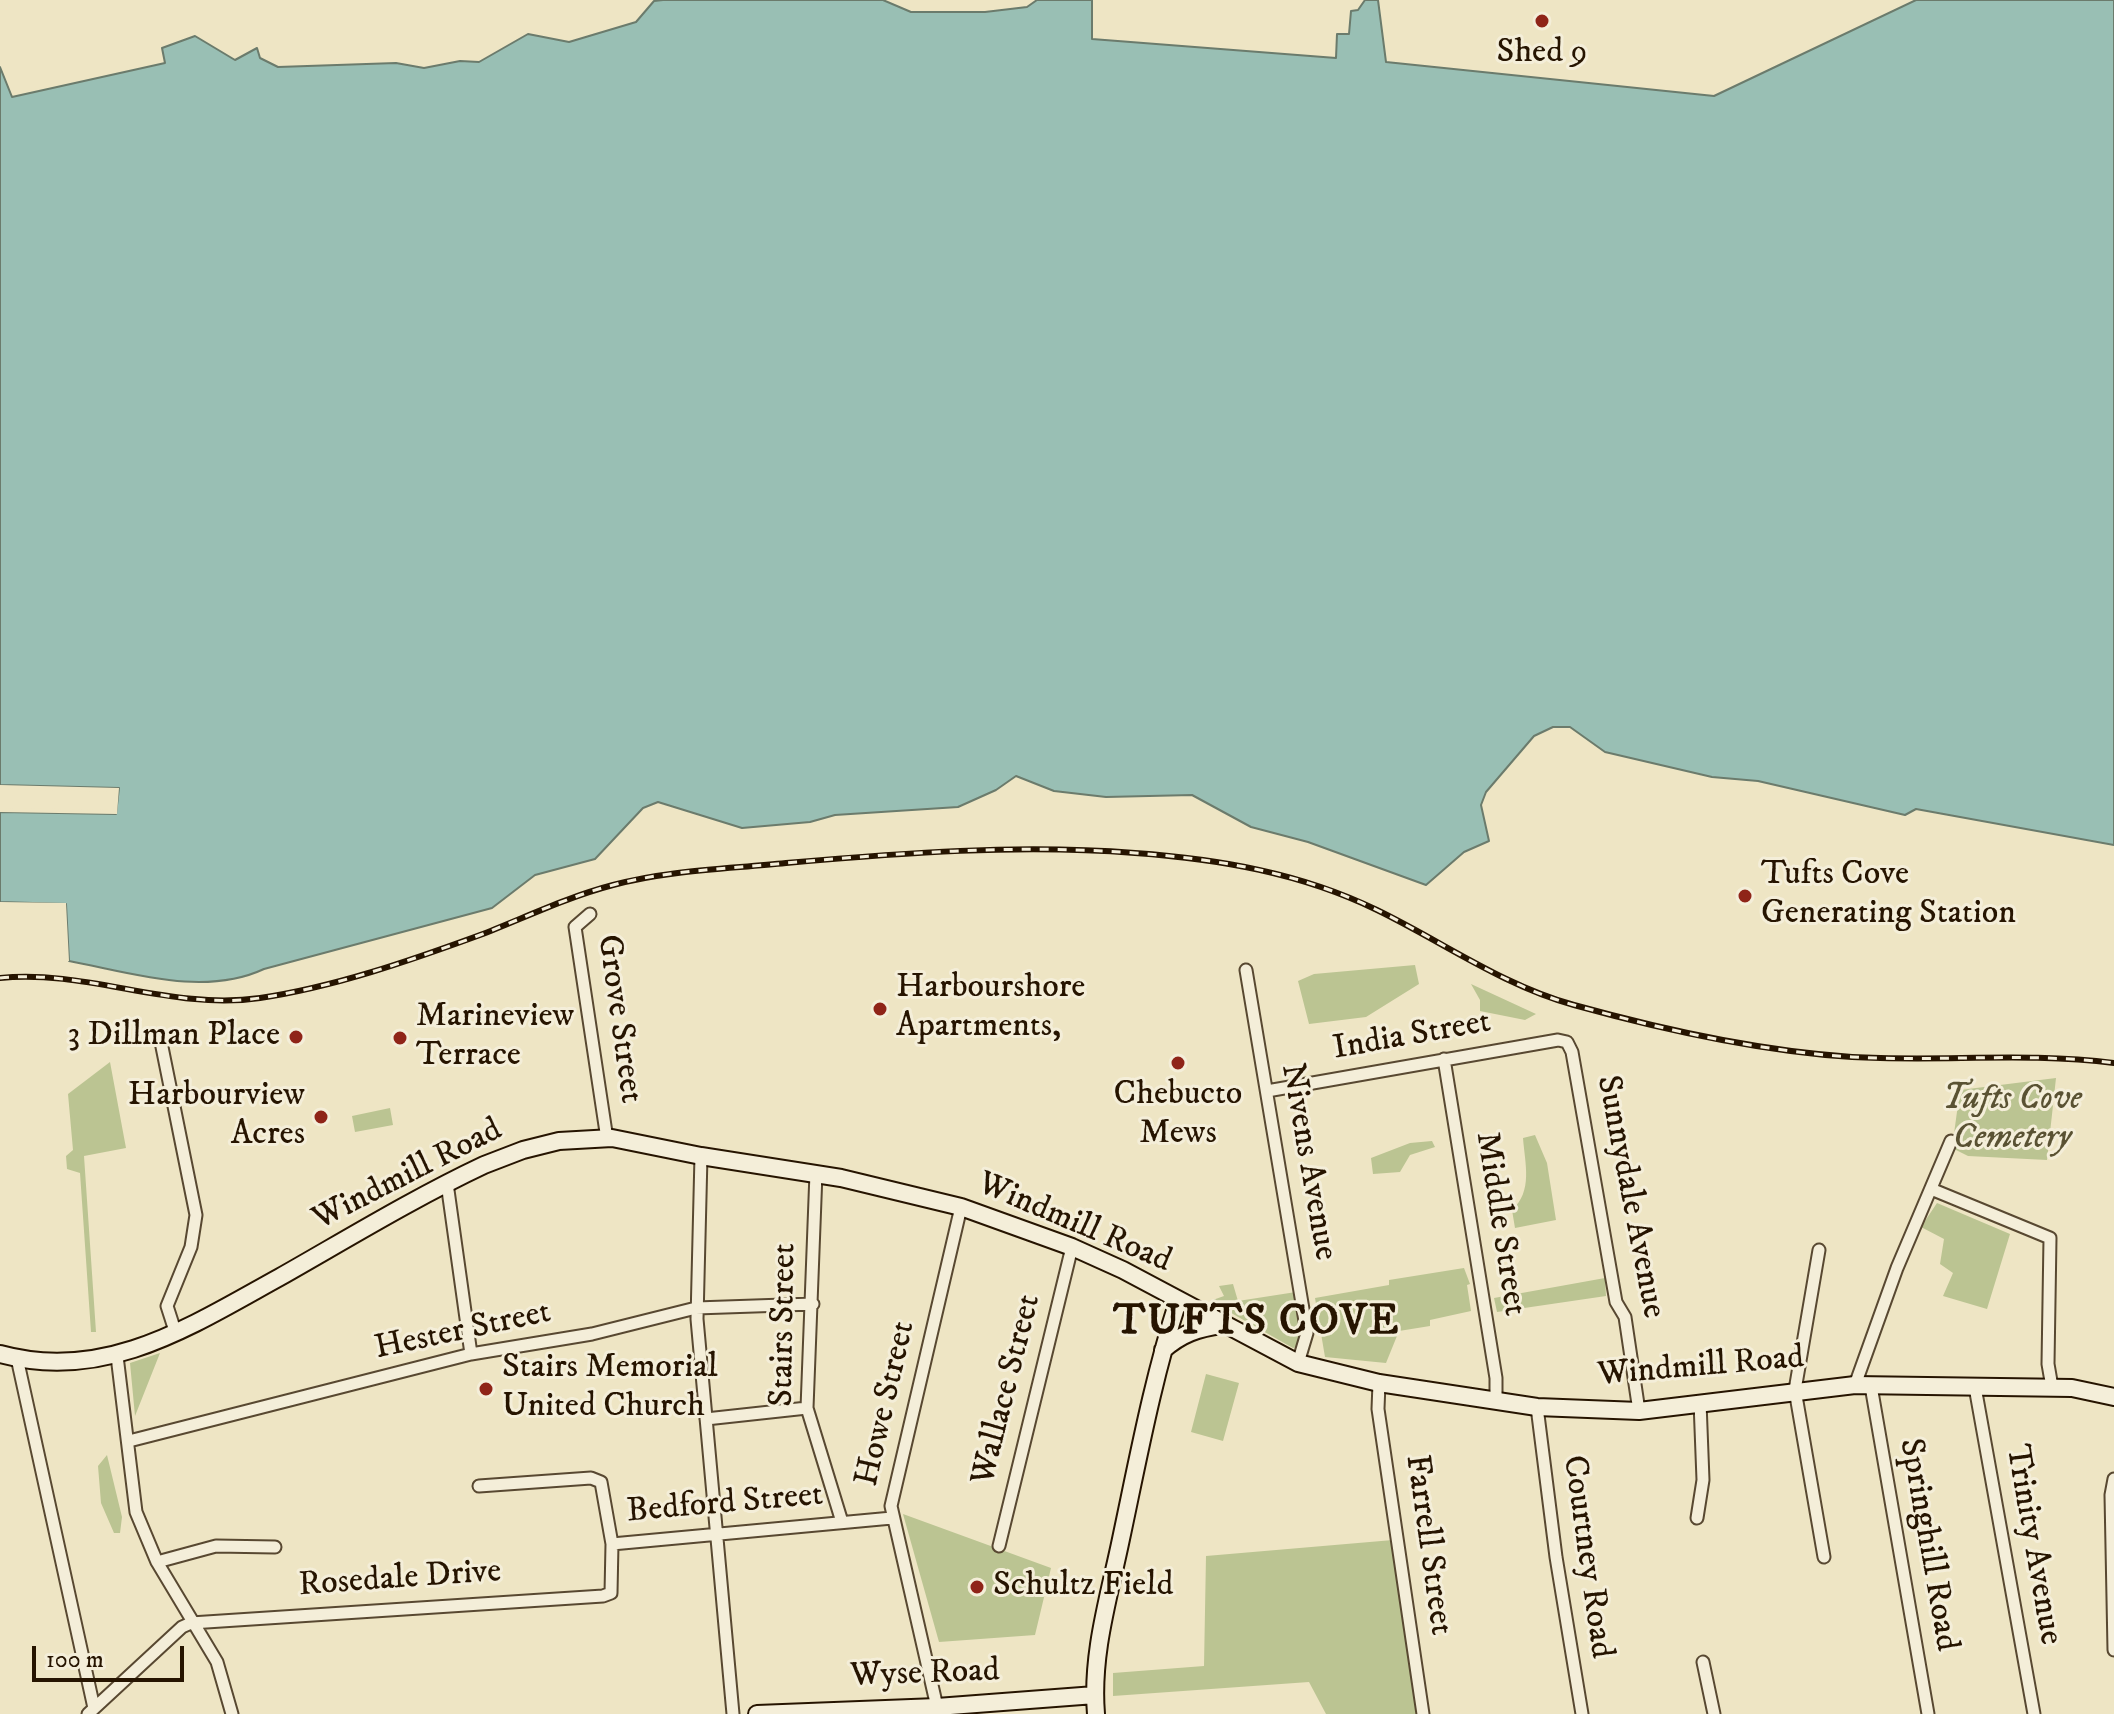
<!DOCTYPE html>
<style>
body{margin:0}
#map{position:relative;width:2114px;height:1714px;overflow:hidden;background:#eee5c4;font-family:"IM FELL DW Pica",serif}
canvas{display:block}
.scale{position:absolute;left:32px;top:1646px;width:152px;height:36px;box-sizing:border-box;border:4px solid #261400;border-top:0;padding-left:10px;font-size:24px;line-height:28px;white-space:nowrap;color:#261400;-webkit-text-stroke:6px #f4eed9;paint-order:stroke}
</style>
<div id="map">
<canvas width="2114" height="1714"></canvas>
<div class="scale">100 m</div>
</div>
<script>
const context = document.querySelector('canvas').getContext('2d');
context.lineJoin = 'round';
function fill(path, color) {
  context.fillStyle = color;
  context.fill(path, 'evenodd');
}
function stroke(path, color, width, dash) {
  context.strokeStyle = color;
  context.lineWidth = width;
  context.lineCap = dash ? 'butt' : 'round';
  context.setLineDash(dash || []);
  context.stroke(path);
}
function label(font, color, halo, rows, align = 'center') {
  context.font = font + ' "IM FELL DW Pica",serif';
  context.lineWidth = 6;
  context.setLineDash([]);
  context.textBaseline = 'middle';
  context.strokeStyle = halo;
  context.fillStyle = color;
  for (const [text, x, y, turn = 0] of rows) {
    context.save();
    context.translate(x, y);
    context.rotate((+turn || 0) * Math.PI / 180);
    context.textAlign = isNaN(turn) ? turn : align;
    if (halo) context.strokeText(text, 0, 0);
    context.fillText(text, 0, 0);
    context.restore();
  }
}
const green = new Path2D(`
 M1415,965L1419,984L1366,1017L1309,1024L1298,981L1314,974Z
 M1471,984L1536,1014L1525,1020L1480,1011V1000Z
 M110,1062L126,1148L84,1156L96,1332H91L80,1173L67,1169L66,1156L73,1150L68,1094Z
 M2056,1078L2047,1160L1968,1156L1952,1148L1960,1090Z
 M390,1108L393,1125L355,1132L352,1116Z
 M1535,1135L1547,1163L1556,1220L1515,1228L1512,1210C1533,1191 1525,1164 1523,1138Z
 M1432,1141L1435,1147L1410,1155L1400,1172L1373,1174L1371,1158L1410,1143Z
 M1937,1203L2010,1234L1987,1309L1943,1296L1953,1273L1940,1264L1944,1239L1921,1227Z
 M1464,1268L1470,1284L1467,1285L1471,1311L1430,1320V1326L1399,1331L1386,1363L1325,1357L1315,1298L1389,1285V1280Z
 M1605,1278L1606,1296L1497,1312L1494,1298Z
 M1233,1284L1238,1301L1296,1292L1303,1331L1300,1346L1293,1348L1210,1301L1224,1296L1219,1286Z
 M160,1353L135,1416L130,1363Z
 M1206,1374L1239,1383L1223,1441L1191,1432Z
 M107,1455L122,1517L120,1533H114L101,1503L98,1466Z
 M903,1514L1051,1568L1035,1635L939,1642Z
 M1393,1540L1417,1714H1326L1309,1682L1113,1696V1673L1204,1666L1206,1556Z`);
const water = new Path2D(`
 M663,0H883L911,12H985L1027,7L1037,0H1092V39L1336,58L1337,34H1349L1351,11L1358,10L1365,0H1378L1386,62L1714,96L1916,0H2114V845L1916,809L1905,815L1758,781L1712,777L1605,752L1570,727H1553L1534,736L1486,792L1481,805L1489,841L1464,852L1426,885L1308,842L1251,827L1192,795L1106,797L1054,791L1016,776L996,790L958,807L835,815L810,822L742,828L658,802L643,808L595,859L535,875L492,908L264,969C204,997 132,973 69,961L66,904L0,902V812L116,814L119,788L0,785V67L12,97L165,63L162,48L195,36L235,60L257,48L260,58L278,67L396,63L424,68L460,61L479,62L528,34L569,42L636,22L654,1Z`);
const pier = new Path2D(`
 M0,785L119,788L117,814L0,812V808L113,810L115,792L0,789Z
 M0,902L66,903L69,961H65L62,907L0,906Z`);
const street = new Path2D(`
 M590,914L575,927L607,1139
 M1246,970L1307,1333L1298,1363
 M161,1042L196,1215L191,1247L167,1306L176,1334
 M1444,1059L1496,1378V1398
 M1267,1091L1558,1040L1567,1042L1572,1052L1616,1302L1625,1317L1639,1411
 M701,1156L697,1319L733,1714
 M816,1173L807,1408L842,1522
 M447,1183L471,1354
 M1931,1189L2050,1238L2048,1364L2052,1387
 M1819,1250L1795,1390L1824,1557
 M117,1356L136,1512L157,1562L217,1662L232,1714
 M17,1358L94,1708
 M1379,1383L1378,1409L1423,1714
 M1855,1385L1897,1268L1951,1141
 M1871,1386L1928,1714
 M1975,1387L2034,1714
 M1537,1407L1556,1557L1582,1714
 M706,1419L807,1408
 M129,1441L471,1354L592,1334L696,1308L813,1304
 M2114,1479L2111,1495L2114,1650
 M1697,1518L1703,1480L1700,1402
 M612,1544L892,1518
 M999,1546L1072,1247
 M157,1562L216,1546L275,1547
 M1703,1662L1714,1714
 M937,1707L891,1506L961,1207
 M88,1714L182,1627L191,1623L603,1596L611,1593L612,1544L601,1482L591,1478L479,1486`);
const secondary = new Path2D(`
 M1163,1350C1181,1334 1198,1328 1222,1325
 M0,1354C105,1383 191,1326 280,1277C347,1239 414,1198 484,1165L523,1150L559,1141L612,1138L701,1156L841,1178L961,1207L1072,1247L1123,1270L1298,1363L1379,1383L1537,1407L1639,1411L1855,1385L2072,1388L2114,1397
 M757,1714L937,1707L1095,1695
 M1096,1714C1091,1654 1109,1597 1121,1539C1138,1459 1153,1378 1178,1301`);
const rail = new Path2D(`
 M0,978C88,969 171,1011 260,998C334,987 409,961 480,935C524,918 567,897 613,885C669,870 728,869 786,863C902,853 1018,844 1135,853C1219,859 1301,873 1377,910C1443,942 1502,985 1574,1005C1664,1030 1759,1051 1852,1057C1940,1062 2027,1052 2114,1063`);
const markers = [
 [1542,21,8,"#8f2418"],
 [1745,896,8,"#8f2418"],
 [880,1009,8,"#8f2418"],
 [296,1037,8,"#8f2418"],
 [400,1038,8,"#8f2418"],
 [1178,1063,8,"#8f2418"],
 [321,1117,8,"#8f2418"],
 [486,1389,8,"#8f2418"],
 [977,1587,8,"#8f2418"]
];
const poiNames = [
 ["Shed 9",1542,54,"center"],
 ["Tufts Cove",1761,876],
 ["Generating Station",1761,915],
 ["Harbourshore",896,989],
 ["Apartments,",896,1028],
 ["Marineview",416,1018],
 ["Terrace",416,1057],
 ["3 Dillman Place",280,1037,"right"],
 ["Chebucto",1178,1096,"center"],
 ["Mews",1178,1135,"center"],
 ["Harbourview",305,1097,"right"],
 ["Acres",305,1136,"right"],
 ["Stairs Memorial",502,1369],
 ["United Church",502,1408],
 ["Schultz Field",993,1587]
];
const streetNames = [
 ["Grove Street",618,1019,82],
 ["India Street",1412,1037,-10],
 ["Nivens Avenue",1307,1162,80],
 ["Windmill Road",408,1176,-27],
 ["Sunnydale Avenue",1629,1197,79],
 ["Windmill Road",1074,1224,23],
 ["Middle Street",1499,1224,81],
 ["Stairs Street",785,1325,-89],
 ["Hester Street",463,1332,-12],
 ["Windmill Road",1701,1368,-5],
 ["Wallace Street",1008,1390,-76],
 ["Howe Street",887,1404,-77],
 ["Bedford Street",725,1505,-5],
 ["Farrell Street",1427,1545,82],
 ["Springhill Road",1927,1545,80],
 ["Trinity Avenue",2032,1545,80],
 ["Courtney Road",1586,1557,82],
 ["Rosedale Drive",400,1580,-4],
 ["Wyse Road",925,1675,-2]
];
const parkNames = [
 ["Tufts Cove",2012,1101],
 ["Cemetery",2012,1140]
];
const districtNames = [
 ["TUFTS COVE",1257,1324]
];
fill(green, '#bbc492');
fill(water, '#99bfb4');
stroke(water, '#6b7b6c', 2);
fill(pier, '#eee5c4');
stroke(street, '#584831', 15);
stroke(secondary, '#261400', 20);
stroke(street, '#f4eed9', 11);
stroke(secondary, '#f4eed9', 16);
stroke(rail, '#261400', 6);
stroke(rail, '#f4eed9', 3, [9]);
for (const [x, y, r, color] of markers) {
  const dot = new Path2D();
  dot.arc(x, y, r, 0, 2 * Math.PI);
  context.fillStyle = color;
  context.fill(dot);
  stroke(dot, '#f4eed9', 3);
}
label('34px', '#261400', '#f4eed9', poiNames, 'left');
label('34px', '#261400', '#f4eed9', streetNames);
label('italic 34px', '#5a5233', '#f4eed9', parkNames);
context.letterSpacing = '2px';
label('bold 42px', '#261400', '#f4eed9', districtNames);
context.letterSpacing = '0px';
</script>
